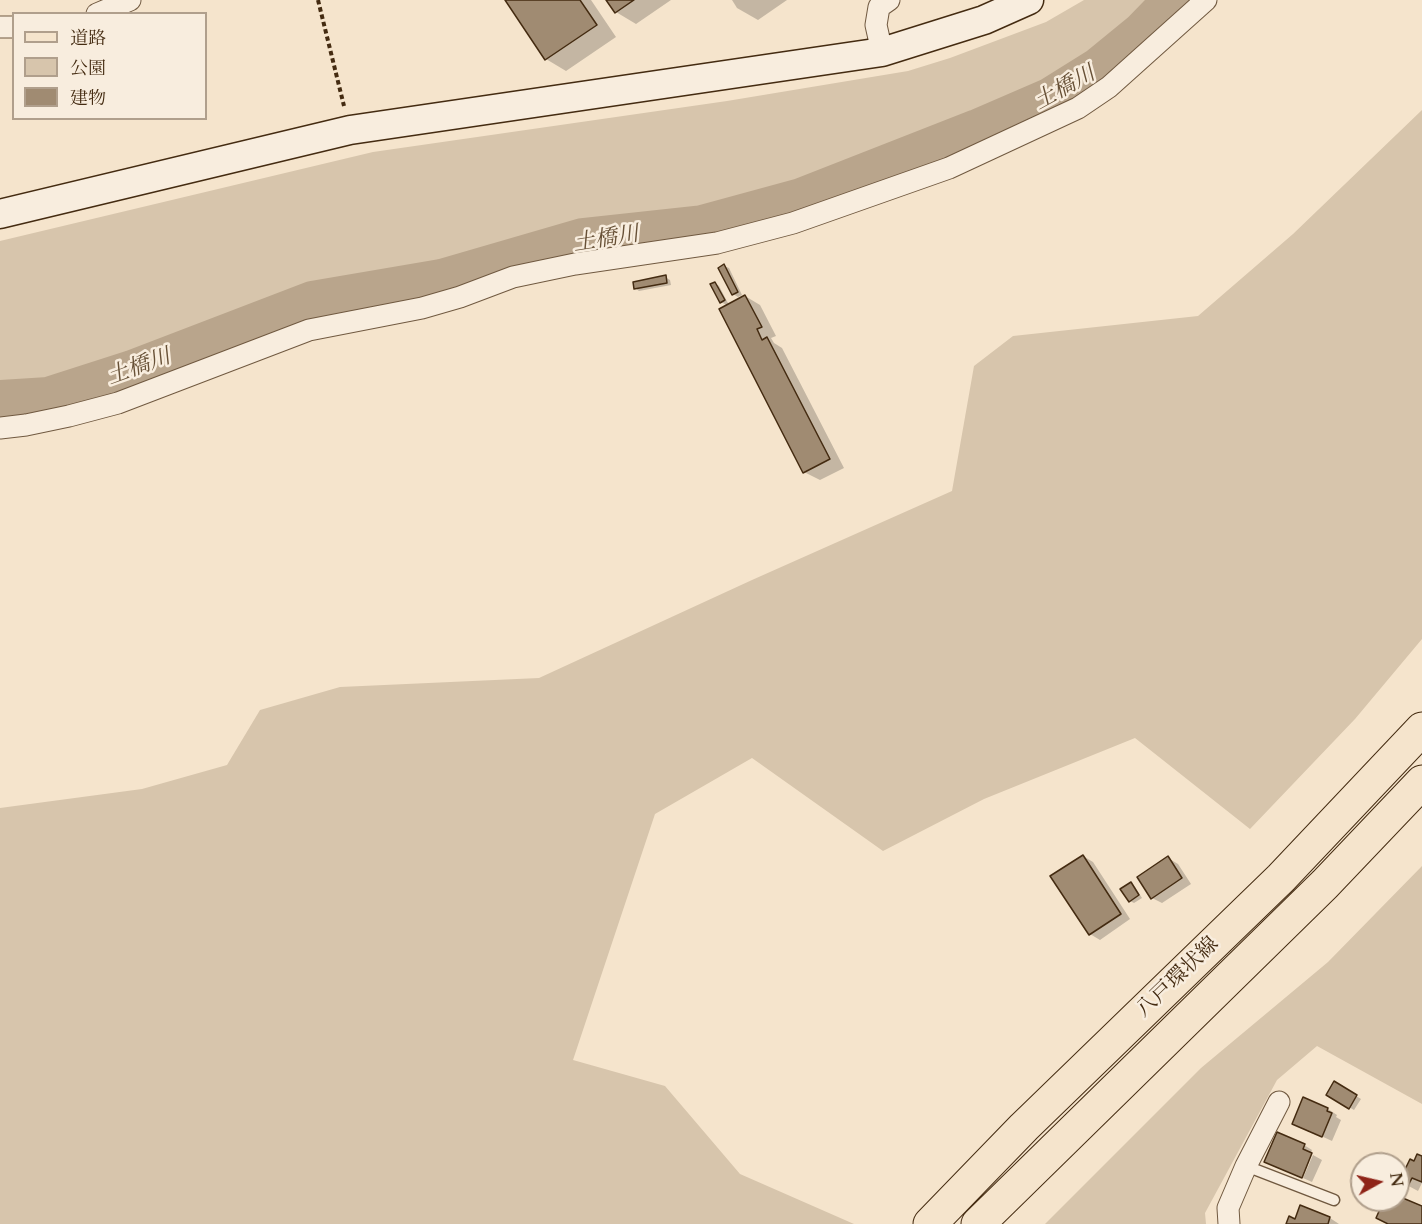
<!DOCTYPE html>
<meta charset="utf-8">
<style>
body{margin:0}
#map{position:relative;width:1422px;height:1224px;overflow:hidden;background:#f5e4cc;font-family:Cardo,"Noto Serif JP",serif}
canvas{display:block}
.legend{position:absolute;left:12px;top:12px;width:195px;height:108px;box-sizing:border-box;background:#f8edde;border:2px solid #b09f8c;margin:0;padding:8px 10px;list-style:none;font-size:18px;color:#442b11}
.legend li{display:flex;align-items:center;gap:12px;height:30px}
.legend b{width:30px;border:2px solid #b09f8c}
.north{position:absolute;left:1350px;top:1152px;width:60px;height:60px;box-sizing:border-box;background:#f8edde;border:2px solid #b09f8c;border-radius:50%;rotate:82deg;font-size:16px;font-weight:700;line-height:24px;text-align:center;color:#442b11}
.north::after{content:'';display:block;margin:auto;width:21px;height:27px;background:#8f2418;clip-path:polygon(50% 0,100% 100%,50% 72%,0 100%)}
</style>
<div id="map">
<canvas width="1422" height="1224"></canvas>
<ul class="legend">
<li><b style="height:8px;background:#f5e4cc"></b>道路</li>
<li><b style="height:16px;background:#d7c5ac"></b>公園</li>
<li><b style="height:16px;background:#a08b72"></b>建物</li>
</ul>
<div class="north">N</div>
</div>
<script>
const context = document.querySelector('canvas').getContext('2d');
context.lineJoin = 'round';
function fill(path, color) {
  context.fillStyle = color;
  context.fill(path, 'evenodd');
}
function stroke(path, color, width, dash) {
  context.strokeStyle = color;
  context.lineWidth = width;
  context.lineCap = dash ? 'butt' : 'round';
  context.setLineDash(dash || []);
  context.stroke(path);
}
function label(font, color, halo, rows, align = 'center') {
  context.font = font + ' Cardo,"Noto Serif JP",serif';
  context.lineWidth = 5;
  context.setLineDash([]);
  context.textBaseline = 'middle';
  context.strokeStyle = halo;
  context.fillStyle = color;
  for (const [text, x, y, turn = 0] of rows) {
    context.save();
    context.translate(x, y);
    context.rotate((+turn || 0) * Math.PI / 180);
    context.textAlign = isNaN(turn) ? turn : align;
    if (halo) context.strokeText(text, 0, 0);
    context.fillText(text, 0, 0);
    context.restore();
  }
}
const green = new Path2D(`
 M1084,0H1165L1102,60L1059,87L1010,109H996L943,131L925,146L801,194L700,223L624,229L604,217L585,221L575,233L433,277L309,295L140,364L52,389L0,394V241L373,152L727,101L908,71L950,58L1046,22Z
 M1422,110V639L1355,719L1250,829L1135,738L984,799L883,851L752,758L655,814L573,1060L665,1086L740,1174L854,1224H0V808L142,789L227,765L260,710L340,687L539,678L752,580L952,491L974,366L1013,336L1198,316L1293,234Z
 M1422,866V1104L1317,1046L1277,1080L1205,1213L1206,1224H1045L1201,1068L1328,962Z`);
const shadow = new Path2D(`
 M507,0H591L616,37L566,71L546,59Z
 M608,0H671L636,24L616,12Z
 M732,0H787L758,20L737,8Z
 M724,266L729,268L742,295L738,297L733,294Z
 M665,277L670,280L671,285L639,291L635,288Z
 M715,283L719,286L729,305L745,296L760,305L776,336L771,338L774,343L782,348L844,468L820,480L804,472L728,306L721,302Z
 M1083,856L1093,862L1130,919L1100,940L1090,934Z
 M1168,858L1178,864L1191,884L1162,903L1152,898Z
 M1131,884L1135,887L1142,898L1134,903L1130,901Z
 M1335,1083L1361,1099L1354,1110L1328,1095Z
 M1304,1099L1328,1109L1337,1115L1336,1117L1341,1120L1332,1141L1293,1123Z
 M1304,1145L1312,1150L1300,1177L1266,1161Z
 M1313,1155L1322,1160L1312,1182L1303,1178Z
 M1422,1158V1183L1418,1191L1401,1182L1415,1163Z
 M1330,1218L1339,1224H1288L1296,1220Z`);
const river = new Path2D(`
 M0,403L49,400L133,373L313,304L442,282L583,241L703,228L802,201L978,132L1052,100L1100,70L1144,34L1177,0`);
const building = new Path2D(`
 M505,0H580L597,25L545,60Z
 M606,0H634L615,13Z
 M724,264L738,292L732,295L718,268Z
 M666,275L667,283L634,289L633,282Z
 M715,282L725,300L720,303L710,284Z
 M745,295L762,327L757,329L762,340L767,337L830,459L803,473L719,309Z
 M1083,855L1121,914L1089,935L1050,876Z
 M1168,856L1182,878L1151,899L1137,877Z
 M1131,882L1139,895L1129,902L1120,889Z
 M1334,1081L1357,1095L1349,1109L1326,1095Z
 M1303,1097L1328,1108L1327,1111L1332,1113L1322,1137L1292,1124Z
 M1277,1132L1305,1144L1303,1149L1312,1153L1302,1178L1264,1162Z
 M1417,1154L1422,1156V1182L1412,1178L1408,1186L1399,1182L1410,1159L1414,1161Z
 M1398,1196L1422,1206V1224H1388L1376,1218L1384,1200H1398Z
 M1300,1205L1330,1217L1328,1224H1286L1289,1216L1295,1219Z`);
const path = new Path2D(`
 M318,0L344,106`);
const lane = new Path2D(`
 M1246,1166L1334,1200`);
const street = new Path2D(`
 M97,14L130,0
 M0,27H14
 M882,52L876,25L879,7L889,0
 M0,428L26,425L69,416L118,403L309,330L422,308L460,297L513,277L575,264L717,243L793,223L949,168L1078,108L1109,87L1206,0
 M1229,1224L1228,1208L1246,1166L1279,1102`);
const secondary = new Path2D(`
 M0,214L350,130L882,52L984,20L1029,0`);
const primary = new Path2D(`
 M930,1224L1024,1127L1281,878L1422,729
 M978,1224L1325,884L1422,782`);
const streetNames = [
 ["八戸環状線",1178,978,-44]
];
const waterNames = [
 ["土橋川",1065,89,-29],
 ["土橋川",606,240,-9],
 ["土橋川",139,368,-20]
];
fill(green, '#d7c5ac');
fill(shadow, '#0003');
stroke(river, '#b9a58c', 46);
fill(building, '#a08b72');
stroke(building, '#442b11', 1.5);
stroke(lane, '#705940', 13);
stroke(street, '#705940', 23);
stroke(secondary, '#442b11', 31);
stroke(primary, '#442b11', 35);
stroke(path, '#442b11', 4, [4.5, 3]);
stroke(lane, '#f8edde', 10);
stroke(street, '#f8edde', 21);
stroke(secondary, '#f8edde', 28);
stroke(primary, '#f5e4cc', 33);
label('21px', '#442b11', '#f8edde', streetNames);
label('italic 22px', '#675036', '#f8edde', waterNames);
</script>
